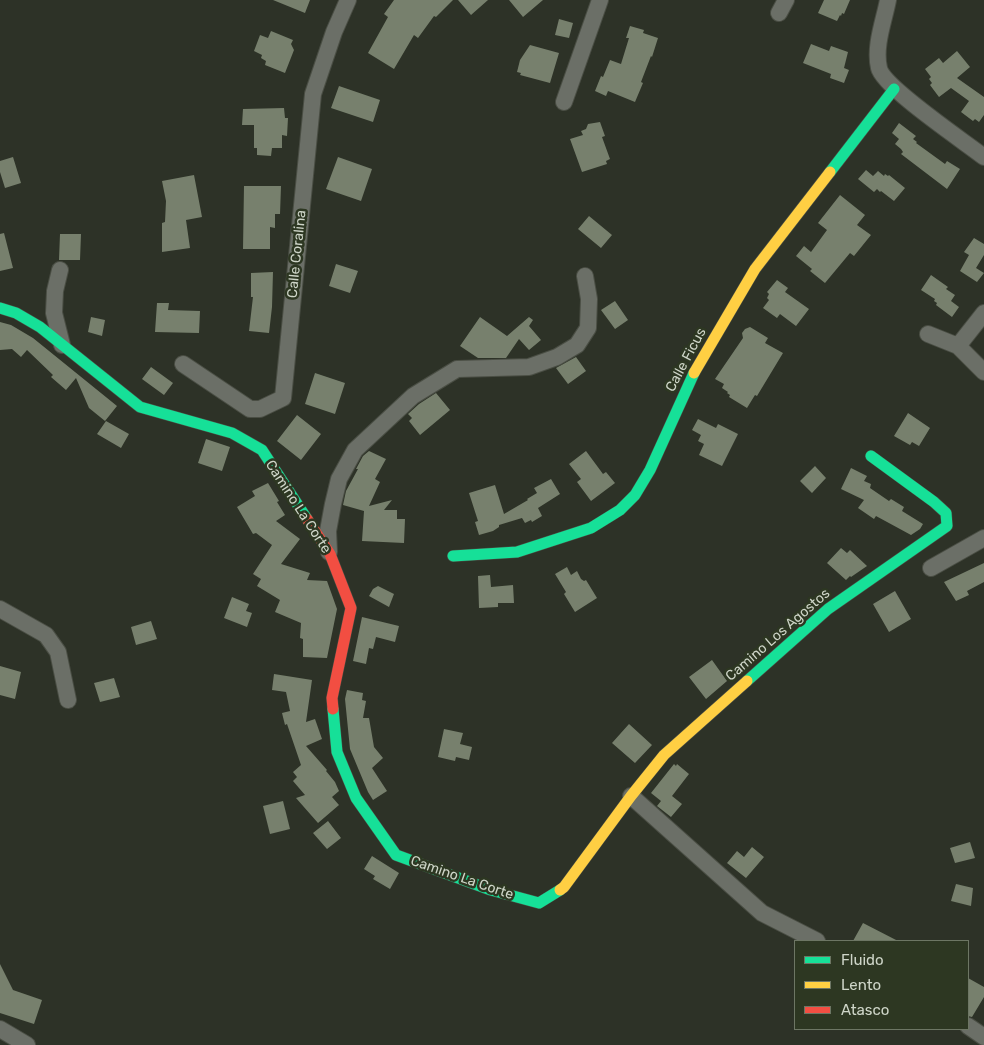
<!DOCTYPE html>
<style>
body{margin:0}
#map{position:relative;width:984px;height:1045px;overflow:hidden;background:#2d3227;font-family:Rubik,sans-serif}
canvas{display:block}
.legend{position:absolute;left:794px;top:940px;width:175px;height:90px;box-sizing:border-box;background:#2d3722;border:1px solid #6d7664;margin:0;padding:6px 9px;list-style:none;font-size:15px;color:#ced5c8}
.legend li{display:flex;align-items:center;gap:10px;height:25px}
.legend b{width:25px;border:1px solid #6d7664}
</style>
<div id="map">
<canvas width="984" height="1045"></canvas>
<ul class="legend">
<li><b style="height:6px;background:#16e098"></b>Fluido</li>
<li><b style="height:6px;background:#ffcf43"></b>Lento</li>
<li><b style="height:6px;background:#f24e42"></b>Atasco</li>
</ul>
</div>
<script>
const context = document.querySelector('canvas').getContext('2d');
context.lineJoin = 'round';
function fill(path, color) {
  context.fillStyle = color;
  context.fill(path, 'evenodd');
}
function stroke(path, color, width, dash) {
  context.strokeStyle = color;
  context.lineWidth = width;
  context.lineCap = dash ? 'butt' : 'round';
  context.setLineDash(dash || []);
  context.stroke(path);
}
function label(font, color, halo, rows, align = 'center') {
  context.font = font + ' Rubik,sans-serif';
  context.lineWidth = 5;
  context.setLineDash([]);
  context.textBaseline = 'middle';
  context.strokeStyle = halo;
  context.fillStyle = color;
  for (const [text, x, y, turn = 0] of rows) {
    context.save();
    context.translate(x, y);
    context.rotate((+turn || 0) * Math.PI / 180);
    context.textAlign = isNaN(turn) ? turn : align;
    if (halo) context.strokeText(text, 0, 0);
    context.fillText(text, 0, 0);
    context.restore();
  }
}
const building = new Path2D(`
 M273,0H310L305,13Z
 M394,0H453L436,17L434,16L418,38L414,35L394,69L368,53L388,17L384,14Z
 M458,0H488L471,15Z
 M509,0H543L523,17Z
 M824,0H850L844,14L842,13L841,16L840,15L837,21L818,13Z
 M559,19L573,23L569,38L555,35Z
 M630,26L644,30L643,33L658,38L652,57L651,56L641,82L643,83L635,102L608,91L606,96L595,91L601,76L603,77L610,60L621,64L629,38H626Z
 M271,31L293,40L291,44L294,50L285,73L265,65L266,61L261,58L262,55L254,51L260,35L268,38Z
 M811,44L829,51L831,46L848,52L844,68L849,70L844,83L830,78L831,74L803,63Z
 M530,45L559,53L550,83L520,75L521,73L517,72L520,60Z
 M957,51L970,67L957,78L984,97V115L979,122L975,119L973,121L961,112L969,101L951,88L939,97L930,85L932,83L929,79L931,77L925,69L939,58L943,63Z
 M339,86L380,100L373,122L331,108Z
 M284,108L285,118H288L287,136L282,135V148H272L271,156L257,155V148H254V125H242L243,109Z
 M600,122L605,136L602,137L610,159L606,161L607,164L582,172L570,139L583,135L581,131L586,129L588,124Z
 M899,123L916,136L913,139L917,142L916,143L945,164L947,161L960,169L947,189L901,154L903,152L901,149L895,144L899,139L892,133Z
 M13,157L21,183L5,188L0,172V161Z
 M338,157L372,169L361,201L326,189Z
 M866,170L873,176L878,171L884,176L885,174L888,176L889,175L905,188L894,201L881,191L880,192L877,189L874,192L858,179Z
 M194,175L202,217L186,220L190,248L162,252V223L165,222L166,201L162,181Z
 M244,186H281L280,214H275V228L270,227V249H243Z
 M840,195L865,215L857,225L871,235L854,256L850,253L825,283L810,271L812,269L796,256L804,246L811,252L827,230L818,223Z
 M589,216L612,235L601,248L578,229Z
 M4,233L13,268L0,271V234Z
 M60,234H81L80,260H59Z
 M974,238L984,244V255L976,268L984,273L977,282L960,271L969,255L964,252Z
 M336,264L358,271L350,293L329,286Z
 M273,272L272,307L269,333L249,331L253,297H251V273Z
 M931,275L948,287L946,289L955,295L951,301L959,307L952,317L936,305L937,303L934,301L935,299L921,290Z
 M777,280L788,288L785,292L809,309L796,326L780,314L777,318L763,308L769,300L767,298L769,294L767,292Z
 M615,301L628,320L615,329L601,310Z
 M157,303H169L168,310L200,311L199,333L155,332Z
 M91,317L105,320L102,336L88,332Z
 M480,317L507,336L529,317L533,320L529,326L541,340L529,350L519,339L506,358H478L460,346Z
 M0,322L11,325L33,338L117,406L105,421L89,408L76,378L66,390L51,377L53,375L27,350L21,357L12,349L0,350Z
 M750,327L768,338L765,343L783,353L757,396L755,395L747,408L729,397L730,395L727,393L728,392L722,388L724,384L715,379L743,338L742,333L745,329Z
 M576,357L586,371L568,384L556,368Z
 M151,367L173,383L164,395L142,379Z
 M315,373L345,383L335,414L305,404Z
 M436,393L450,410L420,435L409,421L412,418L408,414L419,404Z
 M908,413L930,428L919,446L912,442L910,445L894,436Z
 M297,415L321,434L301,460L277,441Z
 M698,419L716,428L718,424L738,434L722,466L699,455L704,444L698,441L701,435L692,430Z
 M106,421L129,434L121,448L97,434Z
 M206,439L230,447L222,471L198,463Z
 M369,451L386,459L375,479L380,482L369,506L392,500L384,510H397V519H405L404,543L362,541L364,511L343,505L346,491L358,469H356L363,456Z
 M586,451L603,474L606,472L615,483L591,501L577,482L581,479L569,464Z
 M815,466L826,478L812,493L800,481Z
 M851,468L867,476L864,481L871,484L870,488L889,501L891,499L904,507L902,511L923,524L920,529L911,535L876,516L874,519L858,508L864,500L841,489Z
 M551,479L560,494L538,508L542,516L532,522L531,520L525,523L522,518L499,525V527L493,531L479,535L475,522L478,521L469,493L495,485L504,514L528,500L527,499L537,493L534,488Z
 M268,483L279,501L277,502L285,515L276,521L300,539L281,564L310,573L307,580L327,581L337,609L327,658L303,657V639L300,638L301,623L275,612L280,600L257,586L261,579L253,574L272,545L256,533L253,534L237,507L255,496L252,491Z
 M841,548L847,553L850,550L867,566L851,577L850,576L846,580L827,563Z
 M984,563V582L967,591L969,595L956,601L944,582Z
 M567,567L571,575L577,571L581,579L584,581L586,580L597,598L575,612L564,594L566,592L555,574Z
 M490,575L491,587L513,585L514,603H498V607L479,608L478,576Z
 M378,586L394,594L389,607L369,596L373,589Z
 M895,591L911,619L889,632L873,604Z
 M232,597L249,604L246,611L252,613L247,627L224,618Z
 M362,617L399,626L395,642L376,637L373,649L369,648L366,664L353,661Z
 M151,621L157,639L136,645L131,627Z
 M712,660L727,681L706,699L689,677Z
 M0,666L21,672L15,699L0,695Z
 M274,674L312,680L306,722L315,719L322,739L306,746L327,770L326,771L335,782L339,791L332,797L339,805L318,823L296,798L305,795L293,781L297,777L293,772L301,765L287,724L285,725L282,713L290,711L286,692L272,690Z
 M114,678L120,697L100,702L94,683Z
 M347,690L363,693L362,700L366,701L363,718H369L374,747L383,758L372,768L387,791L373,800L368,792L350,749L345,699Z
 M629,724L652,745L635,763L612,743Z
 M444,729L463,733L460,744L472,747L469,760L456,757L455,761L438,757Z
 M674,764L676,766L677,764L689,774L672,796L682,804L671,817L657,806L661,801L651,793Z
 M283,801L290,829L270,834L263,806Z
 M328,821L341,838L327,849L313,833Z
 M970,842L975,858L955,863L950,848Z
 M752,847L764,857L746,878L727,863L737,851L744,857Z
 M372,856L399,873L390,889L373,879L375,876L364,869Z
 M956,884L973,888L971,906L951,901Z
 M863,923L898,941H853Z
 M0,964L13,990L42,1000L34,1024L0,1013Z
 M968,978L984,987V997L972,1017L968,1016Z`);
const street = new Path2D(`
 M888,0C884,21 874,46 879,68C883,87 965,142 984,157
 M779,13L786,0
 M564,102L600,0
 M60,270L55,291L54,313L62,345
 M928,334L958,346L984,372
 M958,346L984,313
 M183,364L250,409H260L283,398L313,94L334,32L348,0
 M329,552L328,531L333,504L339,479L355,450L413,396L457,369L529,367L557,357L577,345L588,328L589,299L585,276
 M931,568L984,538
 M0,609L46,635L58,652L68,700
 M631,796L762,913L817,941
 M968,1026L984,1037
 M0,1029L27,1045`);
const fast = new Path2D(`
 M830,172L894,89
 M0,308L16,313L40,327L140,407L232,433L262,450L307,519
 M453,556L517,552L591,528L620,510L635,495L650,470L694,373
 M747,681L828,609L947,526L946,513L934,502L871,456
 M333,709L337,752L356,798L396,855L491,890L539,903L560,890`);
const slow = new Path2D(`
 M694,373L755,269L830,172
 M560,890L564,887L631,796L664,755L747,681`);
const jam = new Path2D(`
 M307,519L330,554L351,608L332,698L333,709`);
const streetNames = [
 ["Calle Coralina",297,254,-84],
 ["Calle Ficus",686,360,-62],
 ["Camino La Corte",298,507,57],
 ["Camino Los Agostos",778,635,-41],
 ["Camino La Corte",462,878,19]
];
fill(building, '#77806d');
stroke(street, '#4a4e44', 18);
stroke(fast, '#4a4e44', 12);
stroke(slow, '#4a4e44', 12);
stroke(jam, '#4a4e44', 12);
stroke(street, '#6b6f67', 16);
stroke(fast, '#16e098', 11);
stroke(slow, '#ffcf43', 11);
stroke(jam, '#f24e42', 11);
label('14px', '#ced5c8', '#2d3722', streetNames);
</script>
